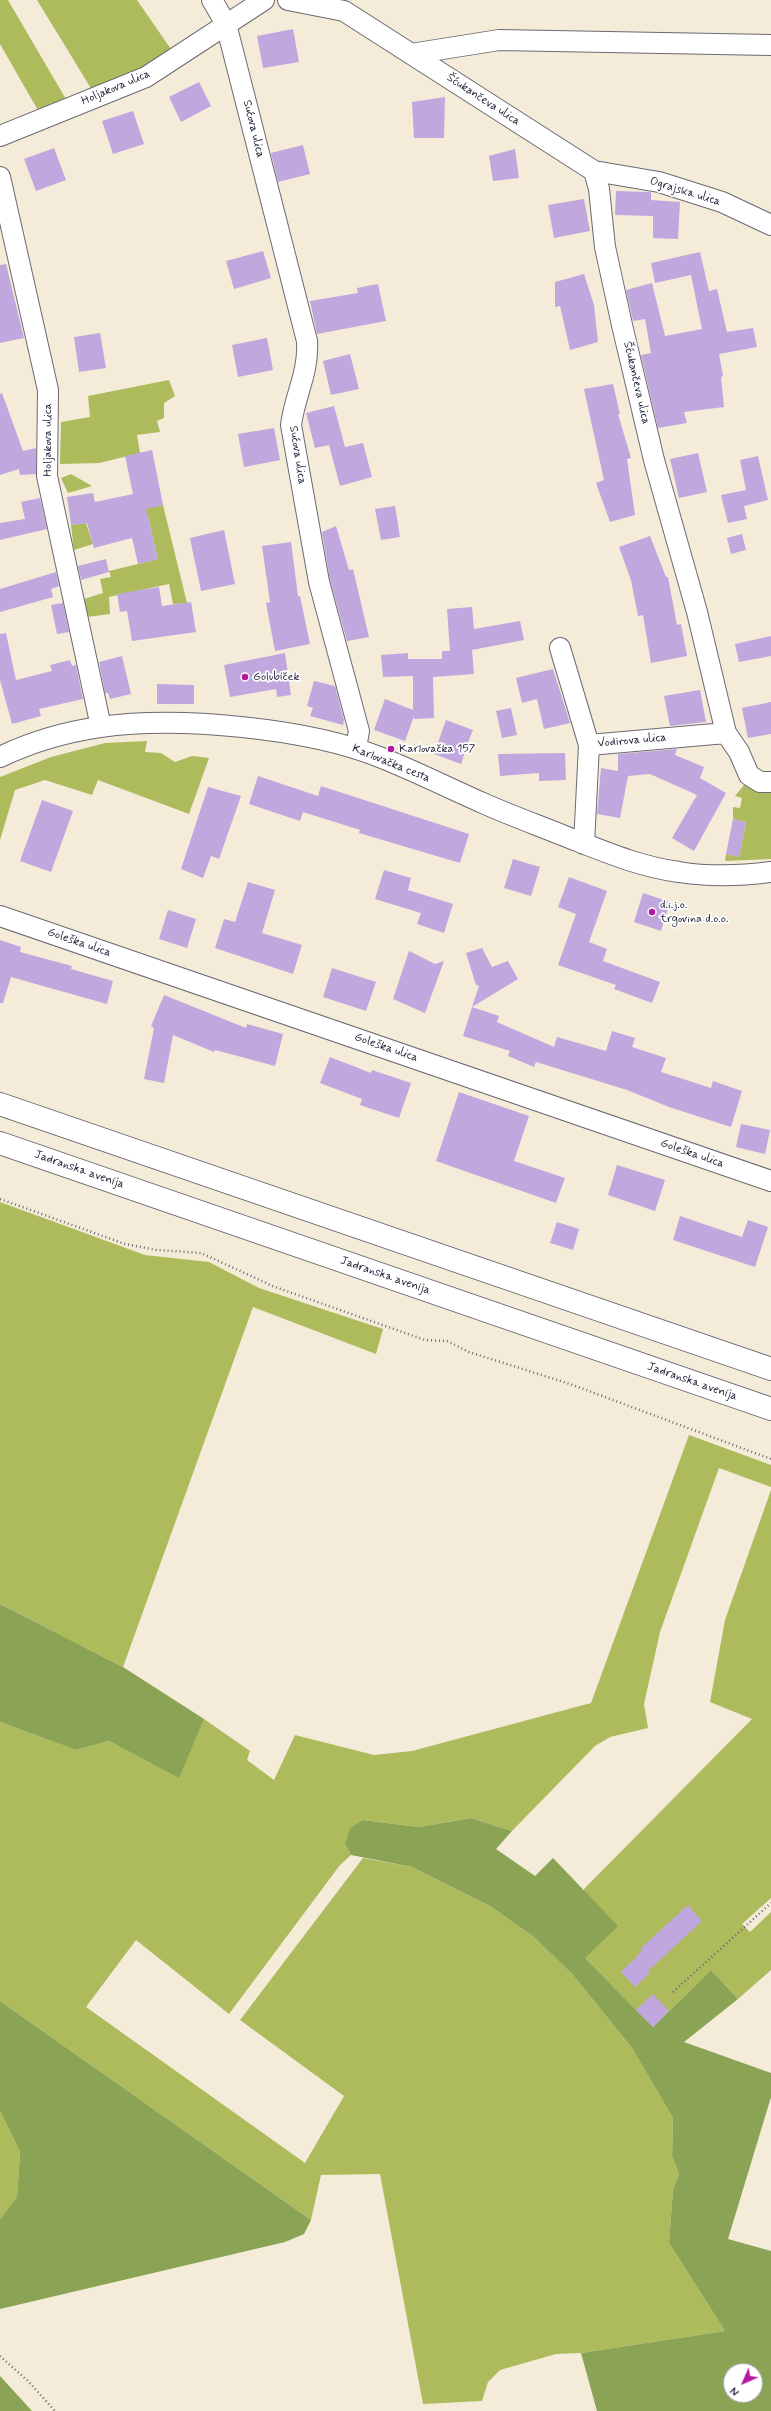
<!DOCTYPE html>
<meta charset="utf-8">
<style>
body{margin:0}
#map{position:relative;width:771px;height:2411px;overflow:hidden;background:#f4ecd9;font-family:Mynerve,sans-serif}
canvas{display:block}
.north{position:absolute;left:723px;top:2363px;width:40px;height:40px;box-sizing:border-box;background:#fff;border:1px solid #a7a7b1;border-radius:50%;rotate:225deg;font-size:11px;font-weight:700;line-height:16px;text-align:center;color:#22223b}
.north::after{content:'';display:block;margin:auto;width:14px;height:18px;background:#b5179e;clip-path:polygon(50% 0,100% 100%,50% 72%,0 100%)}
</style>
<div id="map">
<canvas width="771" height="2411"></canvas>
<div class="north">N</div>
</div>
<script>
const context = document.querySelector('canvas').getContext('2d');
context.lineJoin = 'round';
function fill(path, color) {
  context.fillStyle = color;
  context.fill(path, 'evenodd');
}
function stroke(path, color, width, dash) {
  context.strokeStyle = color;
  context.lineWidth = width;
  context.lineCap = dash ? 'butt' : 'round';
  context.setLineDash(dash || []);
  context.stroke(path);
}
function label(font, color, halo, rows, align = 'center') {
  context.font = font + ' Mynerve,sans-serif';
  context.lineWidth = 3.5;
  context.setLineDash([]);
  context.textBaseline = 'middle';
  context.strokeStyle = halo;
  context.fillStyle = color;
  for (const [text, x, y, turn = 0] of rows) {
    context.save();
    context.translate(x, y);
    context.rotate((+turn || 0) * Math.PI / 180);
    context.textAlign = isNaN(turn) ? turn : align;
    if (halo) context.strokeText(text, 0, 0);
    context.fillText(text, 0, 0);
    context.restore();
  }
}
const green = new Path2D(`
 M0,0H8L67,101L39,112L0,44Z
 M37,0H137L173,52L148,70L92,90Z
 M169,380L175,396L164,403V418L157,421L160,432L137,435L140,453L99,463L60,464L61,422L90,417L88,396Z
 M71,474L92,486L68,493L61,478Z
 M163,505L187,603L173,604L169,584L109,597L110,614L87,617L84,599L103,593L100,579L111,577L109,571L158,559L148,517L136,511Z
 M86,523L93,544L74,550L71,525Z
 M147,741L145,752L161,753L175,762L192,756L209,758L189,814L98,780L92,795L45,780L15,790L0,840V777L51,757L105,743Z
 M748,780L771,786V859L725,861L726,854L739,857L746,822L733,819V807L740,808L742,798L735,796Z
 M0,1202L145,1255L209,1262L259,1288L383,1329L376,1354L253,1307L123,1667L0,1604Z
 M689,1435L771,1465V1487L719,1468L660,1632L644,1704L648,1728L610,1737L595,1746L512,1831L471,1818L419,1827L363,1820L351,1828L345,1844L351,1855L340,1865L229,2014L136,1940L86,2007L305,2163L344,2096L240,2020L363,1858L412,1867L490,1906L534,1937L573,1975L632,2048L673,2118L672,2156L679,2174L673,2189L669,2243L725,2331L581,2353L556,2354L500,2370L488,2382L482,2401L423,2404L380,2174L321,2175L311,2220L0,2001V1722L76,1750L109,1741L178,1777L204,1719L250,1751L247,1760L274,1780L295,1735L374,1755L412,1751L591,1703Z
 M771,1490V1898L742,1924L750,1932L771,1912V1970L738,1999L711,1970L653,2027L585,1958L584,1889L752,1719L710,1702L725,1620Z
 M0,2111L20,2152L17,2197L0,2219Z`);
const forest = new Path2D(`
 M0,1604L123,1667L204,1719L179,1778L109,1741L76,1750L0,1722Z
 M471,1818L512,1831L496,1849L535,1876L553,1858L618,1926L585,1958L653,2027L711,1970L738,1999L684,2042L771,2073V2097L728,2239L771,2251V2411H597L581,2353L725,2331L669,2243L673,2189L679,2174L672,2156L673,2118L632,2048L573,1975L534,1937L490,1906L412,1867L351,1855L345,1844L350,1828L363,1820L419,1827ZM731,2371H755V2395H731Z
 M0,2001L311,2220L304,2234L285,2242L0,2309V2219L17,2197L20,2152L0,2111Z
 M0,2376L32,2411H0Z`);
const building = new Path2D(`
 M293,29L299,62L263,68L257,36Z
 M199,82L211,106L181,122L169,97Z
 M445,97L444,138H414L412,102Z
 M133,111L144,144L113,154L102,121Z
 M303,145L310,174L278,182L271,153Z
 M54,148L66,180L36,191L24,159Z
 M515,149L519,178L493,181L489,156Z
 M616,191L649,192H651V200L680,202L678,239L653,238V216L615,215Z
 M584,199L590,231L554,238L548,205Z
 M263,251L271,278L234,289L226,261Z
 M700,252L709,291L717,289L727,332L753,328L757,347L719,354L723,376L721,377L724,407L684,412L687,423L658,428L641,355L651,353L645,319L633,321L626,290L652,283L665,336L702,329L691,275L655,283L651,263Z
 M6,264L24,338L0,343V265Z
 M584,274L594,305L598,342L570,350L560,306L555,307V282Z
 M378,284L386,321L317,334L310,301L358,293L357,288Z
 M100,333L106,368L79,372L74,337Z
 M267,338L273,370L238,377L232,345Z
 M350,354L359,389L331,395L323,361Z
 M613,384L620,414H618L631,458L627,459L635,515L610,522L596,483L604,480L584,389Z
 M2,393L23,451L36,448V474L20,475L19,469L0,475V394Z
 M334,406L345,447L363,443L372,477L340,486L329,445L315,448L306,413Z
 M274,428L280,460L244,467L238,434Z
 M152,450L163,505L146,509L158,559L138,564L132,538L94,548L87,523L71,525L67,497L93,493L95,502L133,494L125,456Z
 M698,453L707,492L679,498L670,459Z
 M758,456L768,500L744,506L747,519L728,523L721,495L746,490L740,460Z
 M40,498L47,529L0,540V523L25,519L21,502Z
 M395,506L400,537L381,540L375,509Z
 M336,526L349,570L353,569L369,637L347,641L330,580L322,532Z
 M224,530L235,584L201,591L190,538Z
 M742,534L746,550L731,554L727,538Z
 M650,536L666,577H668L677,625L681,624L687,656L651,663L643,615L638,616L631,580L619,547Z
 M291,542L298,596H300L310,644L275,651L266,603L270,602L262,546Z
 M106,559L109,572L81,580L78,566Z
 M56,572L59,586L51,589L53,597L0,612V589Z
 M159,587L162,606L191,602L196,632L132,641L127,611L120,612L117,594Z
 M63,603L69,632L57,634L51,605Z
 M472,607L474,629L520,621L524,640L472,650L474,674L433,677L434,718L414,719V716L405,741L374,730L385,699L413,710V676L383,677L381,655L408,653V659H442V651H450L447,609Z
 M6,633L16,680L52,671L50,665L70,660L72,666L76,665L83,699L39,709L41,716L12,724L0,680V634Z
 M771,636V656L739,662L735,644Z
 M285,653L291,695L277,697L276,689L230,697L224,665Z
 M122,656L131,694L110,699L108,693H105L99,662Z
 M553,669L570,723L544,729L537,699L522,703L516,678Z
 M314,681L335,686L344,720L343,725L310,716L313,708L307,706Z
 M157,684L194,685V704H157Z
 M700,690L706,722L670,726L664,696Z
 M771,702V734L748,738L742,708Z
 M511,708L517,735L502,738L496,711Z
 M446,720L473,730L467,745L464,746L465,752L461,764L434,754Z
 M677,749L675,755L704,767L700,778L726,793L694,851L672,838L697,795L650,774L628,776L620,818L597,814L601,768L618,771V754Z
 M565,753L566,780L539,781V773L500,776L498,754Z
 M258,776L318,796L321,786L469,834L460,863L359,833L360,830L303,812L300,821L249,804Z
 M208,787L241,796L219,859L211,856L203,878L181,869Z
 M42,800L73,811L51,872L20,861Z
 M733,819L746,822L739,857L726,854Z
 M513,859L540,867L531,896L504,888Z
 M384,870L411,878L408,890L453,904L444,933L417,924L421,913L375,899Z
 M569,877L607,891L589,942L607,949L603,961L660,982L652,1003L614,989L616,985L558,965L576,914L558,907Z
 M248,882L275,890L262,933L302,945L293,974L215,948L224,919L235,922Z
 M643,893L670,902L661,931L634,922Z
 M168,910L196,919L187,948L159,939Z
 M0,940L21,947L20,952L72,966L71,969L113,981L107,1004L11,977L3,1003H0Z
 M482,948L492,967L508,961L518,979L472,1007L479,986L476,985L466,953Z
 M409,951L435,964L444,961L425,1013L393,999Z
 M332,968L376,982L366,1011L323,997Z
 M164,995L246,1028L247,1024L283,1034L275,1066L215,1050L214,1052L173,1035L164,1083L144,1079L154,1028L151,1026Z
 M472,1007L499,1016L497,1022L554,1047L557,1037L606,1051L612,1031L635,1038L632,1047L666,1058L661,1072L711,1088L713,1081L742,1091L731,1127L669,1107L627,1090L536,1062L534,1067L508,1056L510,1051L463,1036Z
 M330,1057L371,1073L372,1070L411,1083L399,1118L360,1105L362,1099L320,1083Z
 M459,1092L529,1116L514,1161L565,1178L556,1203L436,1161Z
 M741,1124L770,1130L765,1154L736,1147Z
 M617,1165L665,1180L655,1211L608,1195Z
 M680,1216L742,1237L748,1220L768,1227L755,1267L673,1240Z
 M557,1222L579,1229L573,1250L550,1243Z
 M688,1905L702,1921L648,1971L650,1973L635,1987L621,1972L642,1951L640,1949Z
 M653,1994L669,2011L653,2027L636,2010Z`);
const path = new Path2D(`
 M0,1199L125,1244L157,1250L201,1253L275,1287L425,1340L447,1341L469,1352L570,1384L771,1459
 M673,1992L771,1903
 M0,2356L28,2381L55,2411`);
const minor = new Path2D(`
 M212,0L226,24L307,341C309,373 295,394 291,425L319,582L359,731L356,748
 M288,0L344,11L594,171L599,189L605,247L622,325L654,460L697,612L726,733L739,752L749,775L760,782H771
 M411,54L499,40L771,45
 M0,136L146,77L264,0
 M594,171L659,182L722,202L771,225
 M0,177L48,390L47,476L101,727
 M560,648L589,745
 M0,757C31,742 66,732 100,727C179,716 308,728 382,758C417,772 451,789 485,804C512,816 540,826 567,837C603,851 640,867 679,872C709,877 740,876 771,872
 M584,844L589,745L726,733
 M0,916L771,1181`);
const major = new Path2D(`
 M0,1104L771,1369
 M0,1143L771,1409`);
const markers = [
 [245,677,4,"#b5179e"],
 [391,749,4,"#b5179e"],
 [652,912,4,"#b5179e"]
];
const streetNames = [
 ["Holjakova ulica",116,88,-23],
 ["Šćukančeva ulica",483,100,33],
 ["Sućova ulica",253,129,76],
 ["Ograjska ulica",685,192,17],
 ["Šćukančeva ulica",636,383,77],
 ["Holjakova ulica",48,440,-90],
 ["Sućova ulica",297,455,81],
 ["Vodirova ulica",632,741,-5],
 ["Karlovačka cesta",391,764,22],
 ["Goleška ulica",79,943,19],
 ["Goleška ulica",386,1048,19],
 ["Goleška ulica",692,1154,19],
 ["Jadranska avenija",79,1170,19],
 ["Jadranska avenija",385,1276,19],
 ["Jadranska avenija",692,1382,19]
];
const poiNames = [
 ["Golubiček",253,677],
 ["Karlovačka 157",399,749],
 ["d.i.j.o.",660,905],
 ["trgovina d.o.o.",660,919]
];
fill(green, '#adbb5d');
fill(forest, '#8aa354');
fill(building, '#c0a7de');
stroke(minor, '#6c6972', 22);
stroke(major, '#6c6972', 24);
stroke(path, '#6c6972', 2.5, [1, 3]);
stroke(minor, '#fff', 20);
stroke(major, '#fff', 22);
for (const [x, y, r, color] of markers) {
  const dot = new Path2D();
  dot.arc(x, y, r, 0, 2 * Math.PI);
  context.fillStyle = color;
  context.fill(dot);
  stroke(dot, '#fff', 1.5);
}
label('12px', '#22223b', '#fff', streetNames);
label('12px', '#22223b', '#fff', poiNames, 'left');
</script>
